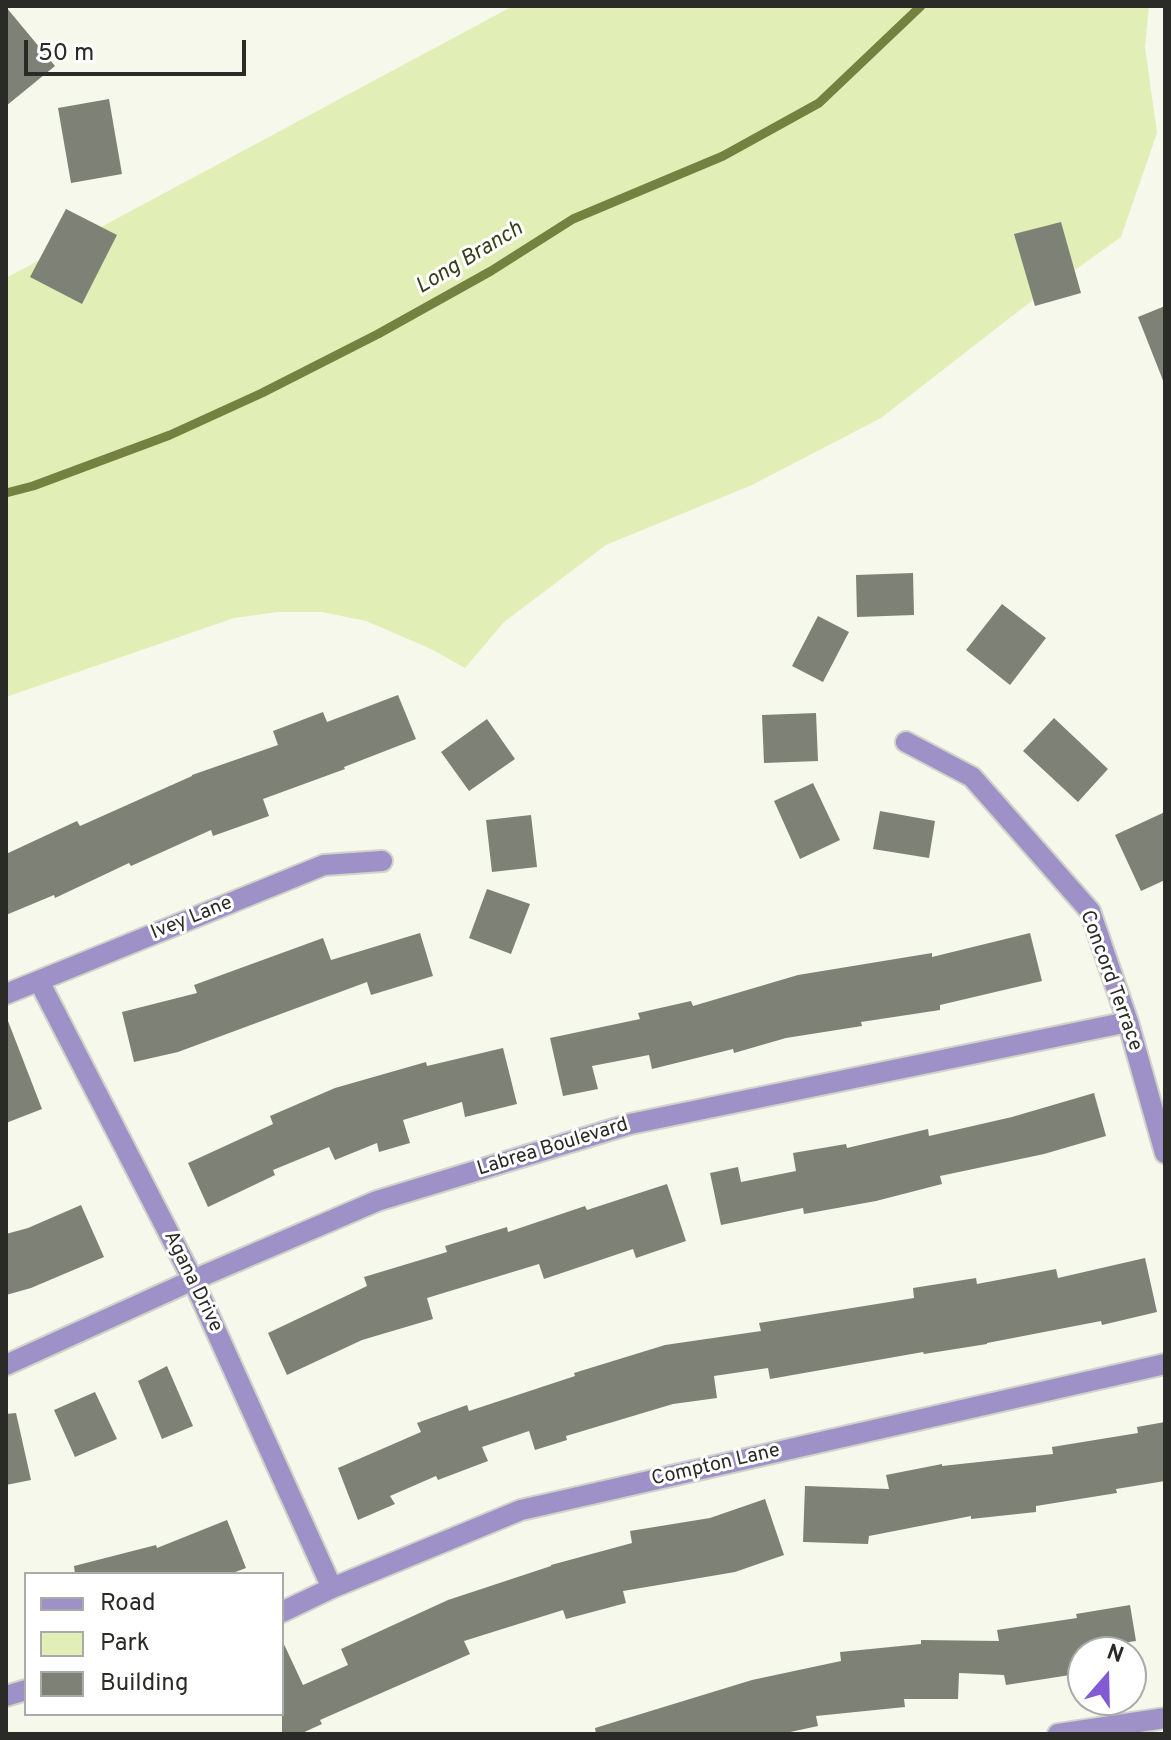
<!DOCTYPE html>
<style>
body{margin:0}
#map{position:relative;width:1171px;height:1740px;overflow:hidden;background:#f5f8eb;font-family:Overpass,sans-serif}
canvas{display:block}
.frame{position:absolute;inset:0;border:8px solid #2a2b26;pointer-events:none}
.legend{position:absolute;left:24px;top:1572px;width:260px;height:144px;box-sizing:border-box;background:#fff;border:2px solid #aaaaa8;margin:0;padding:10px 14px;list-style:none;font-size:24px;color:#2a2b26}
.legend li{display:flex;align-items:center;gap:16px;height:40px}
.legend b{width:40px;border:2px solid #aaaaa8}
.north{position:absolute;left:1067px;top:1636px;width:80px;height:80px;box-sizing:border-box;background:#fff;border:2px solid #aaaaa8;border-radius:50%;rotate:20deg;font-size:22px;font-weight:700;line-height:32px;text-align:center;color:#2a2b26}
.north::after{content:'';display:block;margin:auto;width:28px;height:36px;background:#825ad4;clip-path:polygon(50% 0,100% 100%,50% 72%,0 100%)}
.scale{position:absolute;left:24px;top:40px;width:222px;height:36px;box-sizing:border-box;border:4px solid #2a2b26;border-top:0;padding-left:10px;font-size:24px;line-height:28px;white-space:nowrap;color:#2a2b26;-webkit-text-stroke:6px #fff;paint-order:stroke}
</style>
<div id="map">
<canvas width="1171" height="1740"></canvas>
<div class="frame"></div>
<ul class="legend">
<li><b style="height:10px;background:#9e91c7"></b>Road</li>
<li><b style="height:22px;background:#e1efb6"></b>Park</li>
<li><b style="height:22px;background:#7e8276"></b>Building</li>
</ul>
<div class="north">N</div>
<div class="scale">50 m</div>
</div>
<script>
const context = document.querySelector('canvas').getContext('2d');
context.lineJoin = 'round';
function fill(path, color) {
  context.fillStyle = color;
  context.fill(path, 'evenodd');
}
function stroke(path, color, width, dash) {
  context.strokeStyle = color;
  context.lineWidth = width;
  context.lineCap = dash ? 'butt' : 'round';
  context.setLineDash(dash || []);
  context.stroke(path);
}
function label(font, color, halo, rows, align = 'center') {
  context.font = font + ' Overpass,sans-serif';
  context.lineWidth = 6;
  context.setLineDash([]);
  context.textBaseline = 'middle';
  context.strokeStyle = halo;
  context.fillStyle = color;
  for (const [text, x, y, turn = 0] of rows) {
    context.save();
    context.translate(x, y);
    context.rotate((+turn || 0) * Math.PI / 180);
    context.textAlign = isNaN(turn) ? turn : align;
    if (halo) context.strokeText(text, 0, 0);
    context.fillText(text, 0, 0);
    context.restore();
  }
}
const green = new Path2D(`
 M513,6H1149L1145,47L1157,133L1121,237L1029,303L881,418L752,485L606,545L504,622L465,668L431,649L366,621L322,612H278L234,618L6,697V278Z`);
const stream = new Path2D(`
 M6,493L33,486L170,435L262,393L378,334L491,271L573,219L723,156L819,103L921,6`);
const building = new Path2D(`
 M6,7L55,66L6,106Z
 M109,99L122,174L71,183L58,108Z
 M66,209L117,235L82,304L30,277Z
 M1061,222L1081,293L1035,306L1014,234Z
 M1165,306V382L1164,383L1138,317Z
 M913,573L914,615L857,617L856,575Z
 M1002,604L1046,638L1010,685L966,650Z
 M818,616L849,632L823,682L792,666Z
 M398,695L416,739L344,767L345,769L263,799L269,816L213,836L211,830L131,866L129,863L55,898L54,895L6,915V854L77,821L80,826L192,776V775L278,745L273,731L323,712L327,722Z
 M816,713L818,761L764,763L762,715Z
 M1054,718L1108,769L1078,802L1023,751Z
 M487,719L515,759L469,791L441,752Z
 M813,783L840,840L800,859L774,801Z
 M880,811L935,821L929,858L873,849Z
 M1165,812V880L1141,891L1115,835Z
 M531,815L537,867L492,872L486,820Z
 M487,889L530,904L511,954L469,938Z
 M420,933L433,976L371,995L367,982L178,1052L134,1062L122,1012L197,993L194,985L323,938L331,960Z
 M1030,933L1042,981L940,1005V1010L861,1022L862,1026L786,1038L734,1053L733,1049L652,1069L649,1055L592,1066L598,1089L563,1096L550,1038L640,1019L638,1013L691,1001L693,1006L798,975L932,953V957Z
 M6,1021H8L42,1109L6,1123Z
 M503,1048L517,1104L465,1117L462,1102L403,1120L410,1143L379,1152L377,1143L335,1160L329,1147L273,1170L275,1175L208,1207L188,1163L273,1124L270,1116L335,1088L426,1062L427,1066Z
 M1094,1093L1106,1136L1044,1154L940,1176L942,1184L876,1201L804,1214L803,1208L721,1225L710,1173L738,1167L741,1182L796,1171L793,1153L846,1144L847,1148L928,1129L929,1136L1012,1117Z
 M667,1184L686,1241L636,1258L633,1249L544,1279L539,1264L427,1298L433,1319L362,1340L287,1375L268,1333L367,1286L364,1277L447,1252L445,1246L507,1227L508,1232L585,1206L587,1210Z
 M81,1205L104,1257L31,1288L6,1295V1234L28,1228Z
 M1145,1258L1157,1312L1102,1325L1101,1321L987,1343V1344L924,1354L923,1352L770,1379L768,1368L714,1376L717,1398L673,1404L566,1436L567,1440L535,1450L529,1431L482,1447L488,1461L438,1480L436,1476L390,1496L395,1504L358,1520L338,1468L421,1432L417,1423L467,1405L469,1411L575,1376L574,1373L665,1345L761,1331L759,1323L914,1298L913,1288L976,1278L977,1284L1056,1269L1058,1278Z
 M167,1366L193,1426L162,1439L138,1381Z
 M95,1392L117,1439L75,1457L54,1410Z
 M16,1413L31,1480L6,1485V1414Z
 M1165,1422V1481L1116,1489L1117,1493L1036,1506V1512L971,1519V1516L869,1536L868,1544L803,1542L805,1486L889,1489L886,1475L942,1464V1466L1053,1454L1052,1447L1138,1433L1137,1427Z
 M765,1499L784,1555L735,1572L623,1591L626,1603L566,1619L563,1610L464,1641L470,1654L320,1720L322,1724L300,1734H282V1640L303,1685L348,1665L341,1649L448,1600L551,1566V1565L632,1543L630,1531L710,1518Z
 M227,1520L246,1568L230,1574H75L74,1566L156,1545L157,1548Z
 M1130,1605L1136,1641L1116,1644L1117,1652H1083V1673L1006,1685L1004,1675L959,1673L958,1699H904L905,1707L816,1716L818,1726L781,1734H596L595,1728L752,1680L841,1661L840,1652L921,1644V1640L999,1641L997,1630L1077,1618L1076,1614Z`);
const street = new Path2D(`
 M906,742L972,777L1090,911L1128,1022L1165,1153
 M39,981L193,1280L332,1588
 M6,994L324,865L382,861
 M6,1365L193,1280L377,1201L630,1124L1128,1022
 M282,1612L332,1588L521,1510L1165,1364
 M6,1696L26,1690
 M1058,1734L1165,1718`);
const streetNames = [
 ["Ivey Lane",192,919,-22],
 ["Concord Terrace",1110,981,70],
 ["Labrea Boulevard",553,1148,-17],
 ["Agana Drive",192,1282,64],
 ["Compton Lane",716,1466,-13]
];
const waterNames = [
 ["Long Branch",470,259,-31]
];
fill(green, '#e1efb6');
stroke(stream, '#748140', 9);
fill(building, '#7e8276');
stroke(street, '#d0d3c8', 24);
stroke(street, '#9e91c7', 20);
label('20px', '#2a2b26', '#fff', streetNames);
label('italic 22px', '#373f19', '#fff', waterNames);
</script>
